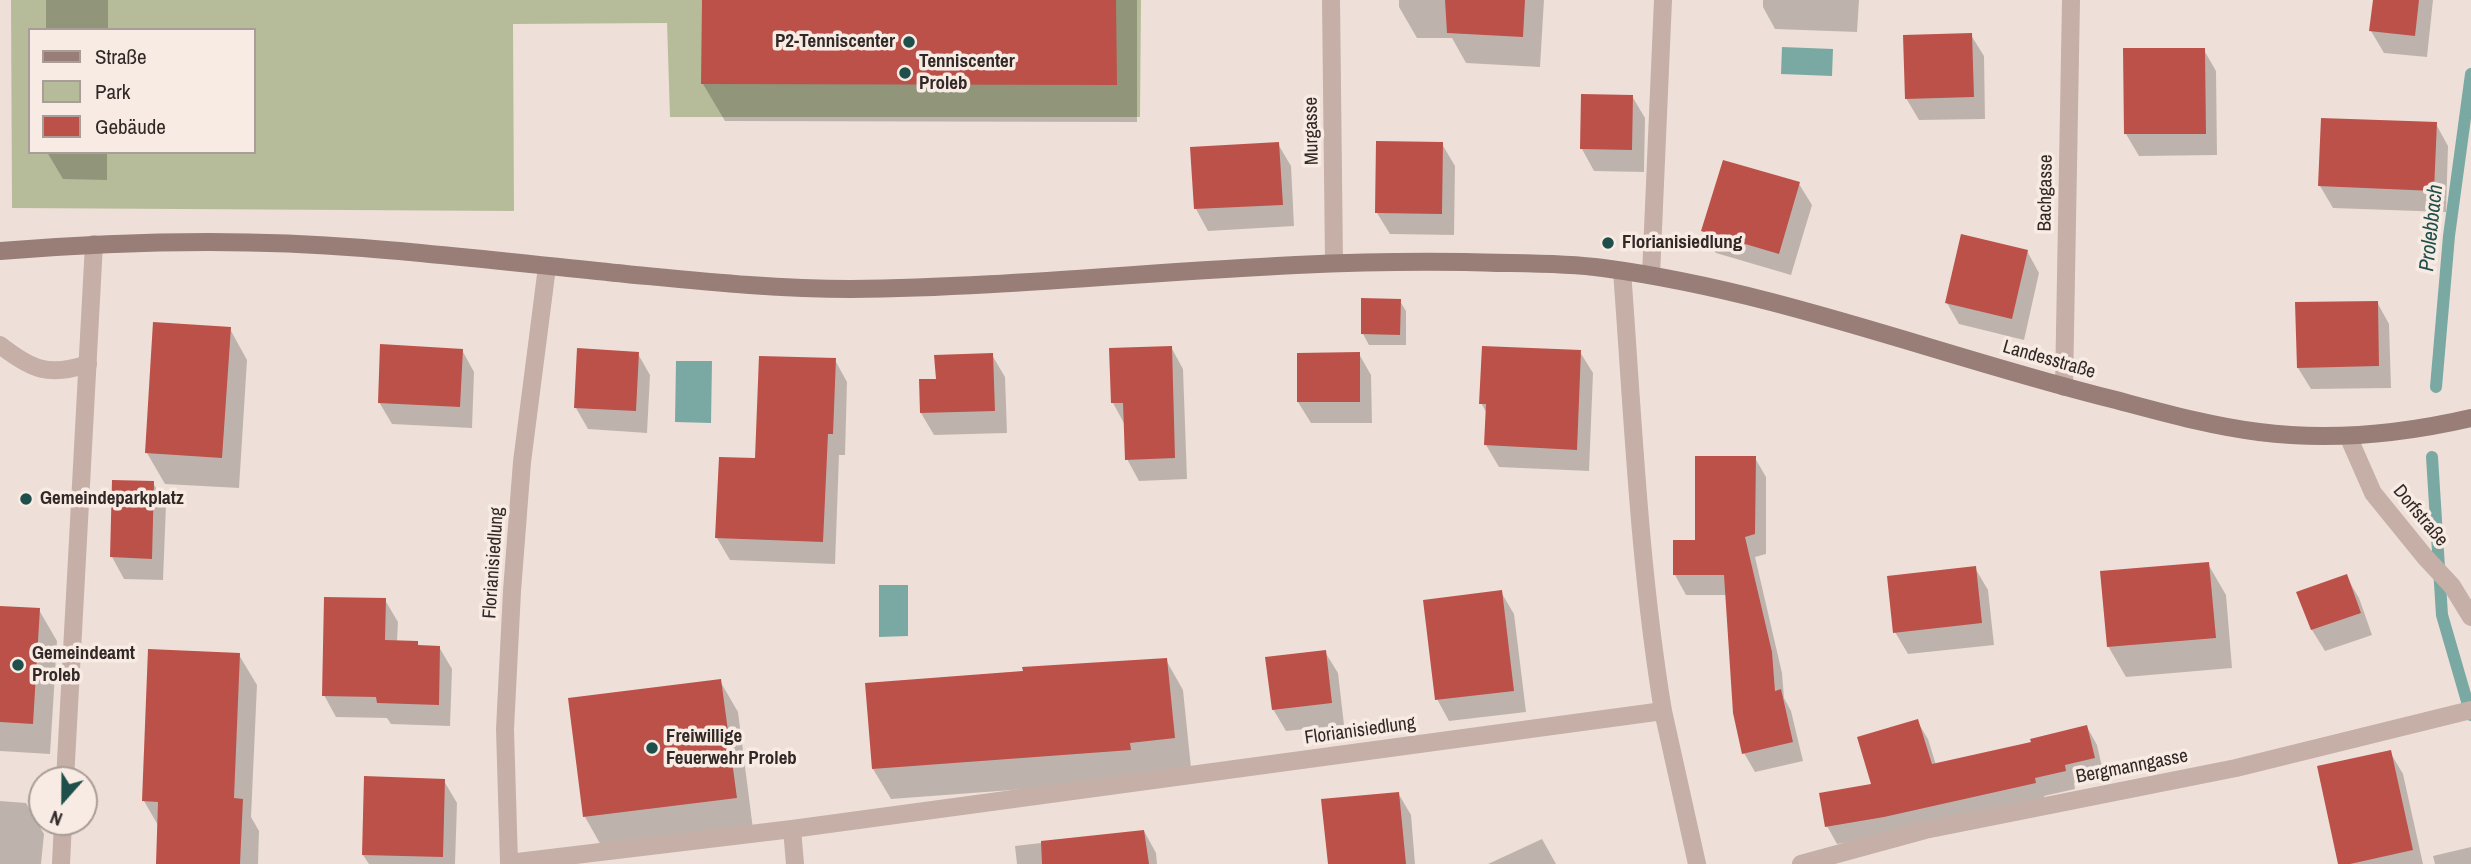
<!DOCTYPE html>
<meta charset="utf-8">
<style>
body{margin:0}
#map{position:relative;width:2471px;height:864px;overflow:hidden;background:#eee0d8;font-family:"Archivo Narrow",sans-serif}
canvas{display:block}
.legend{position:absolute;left:28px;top:28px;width:228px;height:126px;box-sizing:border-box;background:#f7ebe4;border:2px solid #a89d98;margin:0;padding:9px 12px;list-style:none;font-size:21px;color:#322826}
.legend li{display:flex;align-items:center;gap:14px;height:35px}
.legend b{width:35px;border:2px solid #a89d98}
.north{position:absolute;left:28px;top:766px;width:70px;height:70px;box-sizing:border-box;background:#f7ebe4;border:2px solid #a89d98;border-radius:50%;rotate:201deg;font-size:19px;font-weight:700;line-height:28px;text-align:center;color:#322826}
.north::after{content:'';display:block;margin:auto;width:24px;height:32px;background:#1f4f4a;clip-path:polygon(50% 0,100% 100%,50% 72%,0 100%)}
</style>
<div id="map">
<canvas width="2471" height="864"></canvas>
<ul class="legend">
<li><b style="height:9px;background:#987e77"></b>Straße</li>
<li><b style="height:19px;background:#b6bc9a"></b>Park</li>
<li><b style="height:19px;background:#bb5149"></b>Gebäude</li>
</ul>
<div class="north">N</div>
</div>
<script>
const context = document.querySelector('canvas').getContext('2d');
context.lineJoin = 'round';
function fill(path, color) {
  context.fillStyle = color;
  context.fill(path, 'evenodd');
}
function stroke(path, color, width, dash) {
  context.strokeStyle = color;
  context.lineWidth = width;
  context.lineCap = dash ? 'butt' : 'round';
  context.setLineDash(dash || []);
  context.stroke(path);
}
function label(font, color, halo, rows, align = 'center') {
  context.font = font + ' "Archivo Narrow",sans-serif';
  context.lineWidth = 7;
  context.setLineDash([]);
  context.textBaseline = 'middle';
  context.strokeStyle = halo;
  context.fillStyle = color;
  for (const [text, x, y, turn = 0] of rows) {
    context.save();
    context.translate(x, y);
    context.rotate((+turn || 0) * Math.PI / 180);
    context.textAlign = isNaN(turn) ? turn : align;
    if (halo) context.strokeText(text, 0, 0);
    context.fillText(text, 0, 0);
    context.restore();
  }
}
const green = new Path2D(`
 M11,0H1141L1140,117H670L667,23L513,24L514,211L12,208ZM30,30H254V152H30Z`);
const water = new Path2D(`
 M1782,47L1833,49L1832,76L1781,74Z
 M676,361H712L711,423L675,422Z
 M879,585H908V636L879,637Z`);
const shadow = new Path2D(`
 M46,0H108V30H46Z
 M704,0H1137V122L725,121L703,84Z
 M1399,0H1544L1540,67L1466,63L1452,38H1417L1399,7Z
 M1763,0H1859L1857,32L1775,29L1763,7Z
 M2374,0H2433L2427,57L2384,53L2371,31Z
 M1971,35L1984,56L1985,119L1919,120L1906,98Z
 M2204,50L2216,71L2217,155L2139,156L2126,134Z
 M1632,96L1645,118L1644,172L1594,171L1582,149Z
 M2436,124L2448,146L2446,212L2333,208L2320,186Z
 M1278,144L1291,166L1294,226L1208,231L1196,209L1192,149Z
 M1442,144L1455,166L1454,235L1390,234L1377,213Z
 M47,152H107V180L63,179Z
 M1799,184L1812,205L1791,275L1716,253L1703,231Z
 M2027,251L2039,273L2024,340L1959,324L1947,303Z
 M1400,301L1406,311V345H1369L1363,334Z
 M2377,302L2389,324L2391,388L2311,389L2298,368Z
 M230,329L247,360L239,488L165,484L147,453Z
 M1171,347L1183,369L1187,479L1139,481L1127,459L1125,425L1113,403Z
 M462,350L474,372L472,428L392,424L379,402Z
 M1580,352L1593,373L1589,471L1499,467L1486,445L1488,415L1481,403Z
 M638,354L650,375L647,433L588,429L576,408Z
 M1359,354L1371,375L1372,423H1311L1298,402Z
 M992,355L1005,377L1007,433L934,435L921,413L937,380Z
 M835,360L847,382L845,455H839L835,564L730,560L717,538L757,460Z
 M1755,458L1766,477V554L1755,557L1782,673L1784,698L1791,711L1803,761L1755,772L1744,753L1727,595H1686L1675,575Z
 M153,483L166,505L163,580L124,579L112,557Z
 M2208,564L2226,595L2232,668L2126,677L2108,646Z
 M1975,568L1988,590L1994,645L1908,654L1895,632Z
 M2346,576L2359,598L2372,635L2325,651L2312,630L2299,593Z
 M1501,592L1514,614L1526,712L1449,721L1437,699Z
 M385,600L398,622L397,642L417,643L420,647H439L452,669L450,726L391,724L387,718L336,717L324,695Z
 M0,608L39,610L57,641L50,754L0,751Z
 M1325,652L1338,673L1344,725L1286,731L1273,709Z
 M239,655L257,685L251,817L259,831L258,864H158L159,827L144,801Z
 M1166,660L1183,690L1191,768L1147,780L891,799L873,769L867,684Z
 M720,681L738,712L753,829L602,847L585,817Z
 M1917,721L1928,739L1936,765L2033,743L2087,727L2097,745L2104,776L2074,783L2075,789L2044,796L2045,801L1895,835L1837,844L1827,826L1874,786Z
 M2390,752L2403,774L2423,864H2340Z
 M444,781L457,803L455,864H369L363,855Z
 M1398,793L1411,815L1415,864H1330Z
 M0,801L26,803L44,834L41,864H0Z
 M1144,831L1156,853L1157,864H1017L1015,846Z
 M1542,839L1556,864H1488Z
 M2471,847V864H2435L2433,856Z`);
const stream = new Path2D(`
 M2436,387L2449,236L2471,74
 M2432,457L2442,615L2471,715`);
const building = new Path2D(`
 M702,0H1116L1117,85L701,84Z
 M1445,0H1525L1523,37L1447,33Z
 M2373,0H2419L2415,36L2369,31Z
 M1972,33L1974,97L1905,99L1903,35Z
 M2123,48H2205L2206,134H2124Z
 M1581,94L1633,95L1632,150L1580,149Z
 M2321,118L2437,122L2434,191L2318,186Z
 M1376,141L1443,142L1442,214L1375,213Z
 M1279,142L1283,205L1194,209L1190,147Z
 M1723,160L1800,182L1779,254L1701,231Z
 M1961,234L2028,250L2012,319L1945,303Z
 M1361,298L1401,299L1400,335L1361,334Z
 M2378,301L2379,366L2297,368L2295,302Z
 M153,322L231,327L222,458L145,453Z
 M380,344L463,349L460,407L378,403Z
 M1172,346L1175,458L1125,460L1123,403H1111L1109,348Z
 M1482,346L1581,350L1577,450L1484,445L1486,404H1479Z
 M577,348L639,352L636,411L574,408Z
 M1360,352V402H1297V353Z
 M993,353L995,411L920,413L919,379H936L934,355Z
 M759,356L836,358L833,434H828L823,542L715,538L719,457L755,458Z
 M1695,456H1756L1755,534L1745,537L1772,652L1775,691L1781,689L1793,742L1742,754L1733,713L1724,575H1673V540H1695Z
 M112,480L154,481L152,559L110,557Z
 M2209,562L2216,638L2107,647L2100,571Z
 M1976,566L1982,623L1893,633L1887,576Z
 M2347,574L2361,613L2311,630L2296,592Z
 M1502,590L1514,691L1435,700L1423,600Z
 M324,597L386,598L385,640L418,641V645L440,646L439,705L377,703L376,697L322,696Z
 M0,606L40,608L33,724L0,722Z
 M148,649L240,653L234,798L243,799L240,864H156L158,802L142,801Z
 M1326,650L1332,703L1272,710L1265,657Z
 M1167,658L1175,738L1130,743L1131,750L872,769L865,683L1023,671L1022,667Z
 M721,679L737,798L583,817L568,698Z
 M1918,719L1932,764L2031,742L2030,739L2087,725L2095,758L2065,765L2066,771L2035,778L2036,783L1884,817L1825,827L1819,793L1871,784L1857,737Z
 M2391,750L2413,850L2350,864H2338L2317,766Z
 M364,776L445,779L443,857L362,855Z
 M1399,792L1406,864H1328L1321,799Z
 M1144,830L1149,864H1042L1041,841Z`);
const service = new Path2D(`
 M0,345C32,370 49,377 88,364`);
const minor = new Path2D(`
 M1331,0L1334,262
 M547,267L522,462L512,591L505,729L509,863L792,829L1663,711C1639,566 1633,418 1622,271
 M1651,275L1663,0
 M2064,387L2071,0
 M2348,436L2373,493L2425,557L2452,586L2471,617
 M1663,711L1697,864
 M65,780L94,244
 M792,829L795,864
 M61,864L63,822
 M1801,864L1925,830L2236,768L2471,710`);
const secondary = new Path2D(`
 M0,251C121,241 242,238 363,248C451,255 538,265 626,274C700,281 775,289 851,289C1056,287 1260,258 1465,262C1511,264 1557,262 1603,268C1777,291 1943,357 2112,399C2161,412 2210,426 2259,432C2330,441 2402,434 2471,418`);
const markers = [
 [909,42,7,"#1f4f4a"],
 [905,73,7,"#1f4f4a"],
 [1608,243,7,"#1f4f4a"],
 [26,499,7,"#1f4f4a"],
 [18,665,7,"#1f4f4a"],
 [652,748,7,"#1f4f4a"]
];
const poiNames = [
 ["P2-Tenniscenter",895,42,"right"],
 ["Tenniscenter",919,62],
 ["Proleb",919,84],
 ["Florianisiedlung",1622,243],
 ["Gemeindeparkplatz",40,499],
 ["Gemeindeamt",32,654],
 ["Proleb",32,676],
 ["Freiwillige",666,737],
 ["Feuerwehr Proleb",666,759]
];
const streetNames = [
 ["Murgasse",1312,131,-91],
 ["Bachgasse",2046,193,-89],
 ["Landesstraße",2049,360,16],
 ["Dorfstraße",2420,516,50],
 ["Florianisiedlung",494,563,-86],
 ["Florianisiedlung",1360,731,-8],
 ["Bergmanngasse",2132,767,-11]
];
const waterNames = [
 ["Prolebbach",2432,228,-84]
];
fill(green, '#b6bc9a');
fill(water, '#7aa9a3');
fill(shadow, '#0003');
stroke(stream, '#7aa9a3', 12);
fill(building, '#bb5149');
stroke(service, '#c5afa6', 18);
stroke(minor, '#c5afa6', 18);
stroke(secondary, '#987e77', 18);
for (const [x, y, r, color] of markers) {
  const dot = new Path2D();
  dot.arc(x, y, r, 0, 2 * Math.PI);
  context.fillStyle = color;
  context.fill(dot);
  stroke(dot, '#f7ebe4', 2.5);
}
label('bold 19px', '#322826', '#f7ebe4', poiNames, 'left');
label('19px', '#322826', '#f7ebe4', streetNames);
label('italic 21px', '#1f4f4a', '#f7ebe4', waterNames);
</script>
